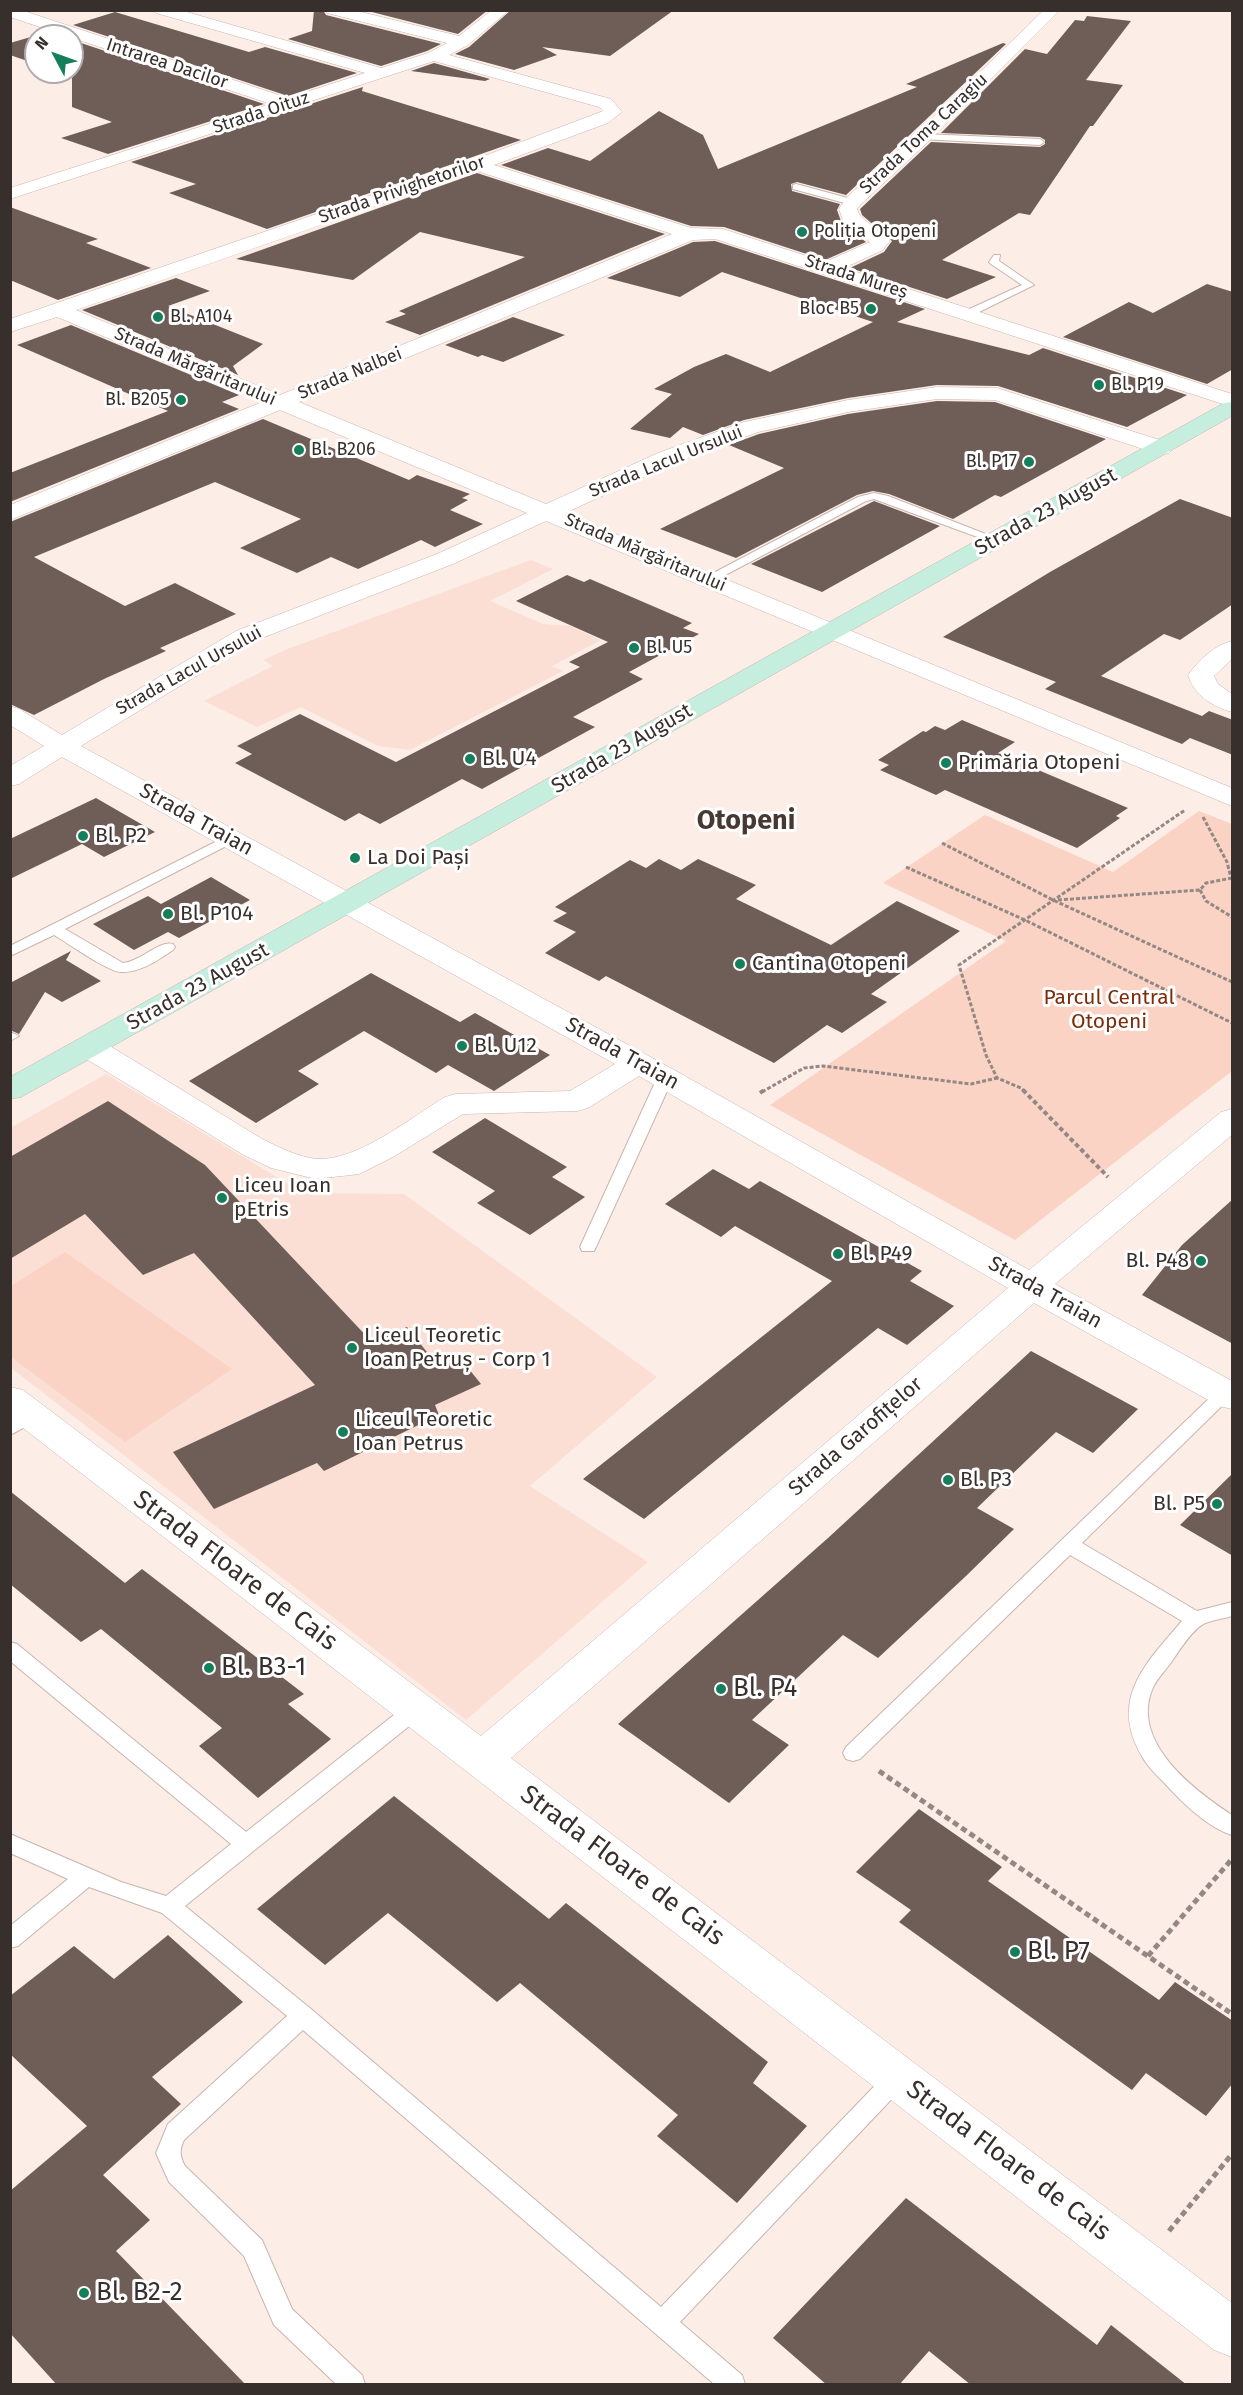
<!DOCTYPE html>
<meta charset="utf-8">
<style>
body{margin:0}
#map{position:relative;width:1243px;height:2395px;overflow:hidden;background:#fdede7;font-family:"Fira Sans",sans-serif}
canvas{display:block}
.frame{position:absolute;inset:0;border:12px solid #372f2c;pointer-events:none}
.north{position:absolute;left:24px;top:24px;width:60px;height:60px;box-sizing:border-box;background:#fff;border:2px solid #afacab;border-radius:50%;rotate:311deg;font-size:16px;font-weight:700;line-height:24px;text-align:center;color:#372f2c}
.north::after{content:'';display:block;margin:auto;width:21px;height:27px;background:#147f5a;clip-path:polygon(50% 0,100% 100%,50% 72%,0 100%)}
</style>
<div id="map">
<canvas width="1243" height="2395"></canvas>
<div class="frame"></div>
<div class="north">N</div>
</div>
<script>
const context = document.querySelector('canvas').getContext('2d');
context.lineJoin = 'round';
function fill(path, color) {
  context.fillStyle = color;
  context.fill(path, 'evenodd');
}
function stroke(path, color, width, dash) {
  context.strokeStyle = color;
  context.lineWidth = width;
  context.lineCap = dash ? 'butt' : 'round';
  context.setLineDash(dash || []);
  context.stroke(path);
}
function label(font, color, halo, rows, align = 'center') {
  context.font = font + ' "Fira Sans",sans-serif';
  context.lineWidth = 6;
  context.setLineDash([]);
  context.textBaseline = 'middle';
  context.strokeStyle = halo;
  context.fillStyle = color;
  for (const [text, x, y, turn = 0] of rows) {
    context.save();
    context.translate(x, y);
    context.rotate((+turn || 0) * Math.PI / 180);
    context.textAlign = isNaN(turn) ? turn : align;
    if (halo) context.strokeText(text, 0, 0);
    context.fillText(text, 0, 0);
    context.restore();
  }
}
const built = new Path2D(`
 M531,560L553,569L490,601L543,624L570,626L601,640L552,666L563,671L410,750L378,746L301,707L257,727L204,701L273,666L263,660L290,648Z
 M106,1074L303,1193L404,1194L657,1377L530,1486L648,1562L466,1720L11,1368L10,1128Z`);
const green = new Path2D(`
 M1199,811L1232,824V1071L1015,1240L770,1105L1006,941L883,883L985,815L1113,872Z
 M65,1252L232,1369L125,1442L11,1357V1286Z`);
const building = new Path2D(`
 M314,10H323L326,15L441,44L427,51L381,66L288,39L312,31Z
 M364,10H488L458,34Z
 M511,10H674L610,56L542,47L557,55L514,70L455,54L469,47Z
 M115,12L249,52L265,47L357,73L288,96L73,25Z
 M1087,16L1131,21L1086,80L1123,85L1093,126H1090L1030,215L1019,213L942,260L996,277L947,299L850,268L884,252L892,241L862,215L860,209L931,142L1040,147L1045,144V140L1040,137L941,133L1025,49L1047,54L1075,20L1084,21Z
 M48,32L60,36H36V64L10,55V43Z
 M72,40L264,104L108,154L61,138L112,122L72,107V76L61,72H72Z
 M1003,43L1006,44L846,195L797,182L791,184L792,191L840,204L837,210L842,224L866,242L825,260L724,227L691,226L501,165L548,148L590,161L659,111L703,135L718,169L917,87L906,84Z
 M434,63L490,79L485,81L411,71Z
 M363,87L362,91L521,140L267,229L169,193L196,184L131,162Z
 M477,173L665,234L420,335L385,322L406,314L399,311L525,257L420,232L353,280L236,259Z
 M10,207L98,239L86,243L151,268L58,300L10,280Z
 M715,241L925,309L897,322L1029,355L1043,348L1187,395L1127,427L998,386L937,385L848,398L744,420L703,435L683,427L670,438L630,429L672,394L654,389L694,367L726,354L770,372L873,322L722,272L680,297L607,278L693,242Z
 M176,278L210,291L168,306L263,344L233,366L238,375L82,310Z
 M1207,284L1233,292V369L1207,384L1063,337L1129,302L1153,313Z
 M513,317L565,335L503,362L482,355L478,357L445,345Z
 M71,325L239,395L222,402L239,409L10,502V473L168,411L17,345Z
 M937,401L995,402L1106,439L1001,497L995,495L953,519L889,494L873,491L857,495L736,558L660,529L784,468L729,445L759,434L848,414Z
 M263,419L409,480L417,475L470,494L462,498L468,500L450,510L483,524L435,547L421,540L358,569L331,557L297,573L240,548L301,519L215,482L34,557L125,606L175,583L236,614L160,648L166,651L104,679L34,715L10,704V522Z
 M1180,499L1233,518V604L1180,640L1164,634L1101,676L1202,716L1209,711L1233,720V755L1190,738L1182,744L1045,689L1056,682L943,637L1050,572Z
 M874,501L940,526L822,592L751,564Z
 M567,575L584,582L590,579L692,623L683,628L699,634L629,672L643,679L573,717L595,727L482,789L462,779L380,824L359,813L345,821L235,763L252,754L237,746L300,714L396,762L580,667L569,662L608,642L516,601Z
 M962,720L1015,742L998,753L1128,808L1116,816L1120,818L1077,848L945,790L936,795L880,770L889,765L878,760L923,731L926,732L935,726L945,730Z
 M96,798L155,832L104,857L82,844L10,879V839Z
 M659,859L681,870L698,859L756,885L736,899L831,945L897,901L960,931L871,994L887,1002L842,1033L827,1025L774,1063L606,976L599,981L545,953L576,932L553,921L567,913L555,907L630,860L646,868Z
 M211,877L250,900L179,938L168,932L134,950L93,924L148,896L161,904Z
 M71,951L66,960L101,981L62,1002L45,992L19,1034L10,1030V983Z
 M371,973L460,1022L475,1013L550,1055L494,1091L448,1065L436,1073L364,1031L298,1071L319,1084L256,1123L189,1081Z
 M108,1101L205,1165L372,1342L407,1327L434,1361L456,1353L481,1384L435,1405L439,1415L324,1471L317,1463L214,1509L173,1452L315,1385L194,1253L143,1275L85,1214L10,1259V1157Z
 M485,1118L567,1167L552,1177L585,1197L530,1235L477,1203L495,1191L432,1152Z
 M713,1169L749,1189L760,1181L922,1271L910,1281L954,1306L907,1345L878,1328L644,1519L583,1479L832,1281L735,1226L721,1237L665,1204Z
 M1233,1199V1344L1142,1295L1182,1245Z
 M1031,1351L1138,1409L1093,1453L1056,1432L977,1508L1014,1529L966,1576L878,1658L843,1635L752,1720L789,1745L729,1803L618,1724L828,1538Z
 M1233,1473V1556L1180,1525Z
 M10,1491L125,1583L142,1569L304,1694L288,1704L331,1739L258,1798L199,1746L222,1728L101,1629L81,1642L10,1584Z
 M394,1796L549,1919L566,1903L768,2062L753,2083L807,2126L737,2203L657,2136L678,2115L520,1983L497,2002L388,1913L325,1965L257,1909Z
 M919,1809L1002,1867L988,1881L1159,2000L1175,1982L1233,2021V2083L1206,2116L1146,2073L1132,2090L899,1922L911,1910L856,1872Z
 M168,1935L243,2002L152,2077L181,2104L103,2175L150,2220L116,2251L246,2385H57L10,2333V2191L87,2126L10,2054V1996L74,1946L114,1979Z
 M906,2198L1097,2345L1111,2325L1187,2385H971L929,2351L899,2385H827L773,2338Z`);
const pathFar2 = new Path2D(`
 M1203,817L1227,862L1231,878
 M942,843L1055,901L1232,982
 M906,867L1025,920L1232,1023
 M1200,890L1206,901L1232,917
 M1058,900L1200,890L1206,883L1232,878
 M762,1092L804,1068L823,1066L971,1084L997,1078
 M1025,1092L1021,1088L997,1078L986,1055L959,965L1185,810`);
const pathFar1 = new Path2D(`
 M1023,1090L1108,1177
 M760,1093L764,1090`);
const path = new Path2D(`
 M879,1771L1232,2014
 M1148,1956L1232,1859
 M1169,2231L1232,2154`);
const lane = new Path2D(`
 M923,134L1040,139L1044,142L1040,145L920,139V135Z
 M796,184L855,200L857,202L852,205L793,189V185Z
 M994,255H1000L999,261L1034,285L973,315H965V311L1022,285L991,264L989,262Z
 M874,493L888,496L1001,540L999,542H991L874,499L866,501L712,582L708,583L702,579L858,497Z
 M229,835L234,836L236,839L234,842L65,929L123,963C140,962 159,940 173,944L175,947L173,950C158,960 140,973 121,972C108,972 68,943 54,935L10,956V946Z
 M10,1032L19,1036L10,1041Z
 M665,1073L673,1078L596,1247L594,1251H582L580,1247L657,1078Z
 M1225,1387L1231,1389V1397L1082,1543L1197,1611L1232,1602V1616C1224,1619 1209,1620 1202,1625C1191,1631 1177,1654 1170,1664C1164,1672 1155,1681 1152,1690C1131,1743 1195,1791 1232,1815V1835C1209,1828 1186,1806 1170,1789C1161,1779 1149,1769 1143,1758C1108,1700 1145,1664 1182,1621L1070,1555L860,1759L853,1761L846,1759L843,1753L846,1747L1219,1389Z
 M32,1409L38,1410L41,1415L38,1420L10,1435V1420Z
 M10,1642L17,1644L246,1832L409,1703L416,1701L423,1703L426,1709L423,1715L185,1906L311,2009L661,2307L889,2071L897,2068L905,2071L908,2078L905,2085L680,2322L742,2375L745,2384H714L303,2030L184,2140C179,2150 180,2157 185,2166L262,2240L292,2309L362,2375L365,2384H336L274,2325L244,2256L169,2182L156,2153L168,2124L287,2016L162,1913L89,1887L18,1946L10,1948V1926L68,1879L10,1853V1834L121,1882L166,1896L231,1844L10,1661Z`);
const street = new Path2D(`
 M10,10H21L288,98L365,73L156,13L154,10H180L381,68L428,53L447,43L327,13L325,10H353L459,36L492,10H509L468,45L449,55L611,99L622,112L608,123L494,165L691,228L723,229L825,262L870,242L844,223L839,209L846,198L917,133L1044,10H1060L929,141L860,205L857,209L860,216L890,241L883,250L844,268L1232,394V407L715,239L693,240L299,402L546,504L658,453L744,422L848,400L937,387L997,388L1169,443L1172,448L1169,453L1161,455L995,400L937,399L848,412L758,432L674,463L565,513L1232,788V806L546,521L453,564L254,641L81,746L676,1071L1029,1270L1221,1112L1232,1109V1135L1055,1284L1232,1381V1409L1219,1406L1034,1303L511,1758L1232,2303V2357L1214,2350L10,1418V1387L23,1390L481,1736L1008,1288L639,1076L588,1108L577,1111L463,1114L393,1157L359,1174L316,1179L271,1168L242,1154L78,1054L74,1047L78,1040L89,1038L100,1040L264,1140C281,1148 298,1157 317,1159C358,1161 410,1118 445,1097L456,1094L570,1091L615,1064L62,757L19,784L10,786V766L44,746L10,725V706L19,709L62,735L236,631L437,554L527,513L280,410L10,520V505L262,402L57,317L10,332V319L471,161L603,111L599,107L434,61L10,199V188L271,104L10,17ZM477,171L672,234L280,395L76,310Z
 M1232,641V659L1214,676L1218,684L1232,694V712C1213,707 1194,695 1188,675C1199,660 1214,645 1232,641Z`);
const secondary = new Path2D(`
 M1232,402V416L174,1012L21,1097L10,1099V1077L1071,488L1224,403Z`);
const markers = [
 [802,232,6,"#147f5a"],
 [871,309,6,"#147f5a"],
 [158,317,6,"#147f5a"],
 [1099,385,6,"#147f5a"],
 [181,400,6,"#147f5a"],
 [299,450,6,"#147f5a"],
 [1029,462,6,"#147f5a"],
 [634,648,6,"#147f5a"],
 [470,759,6,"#147f5a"],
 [946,763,6,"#147f5a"],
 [83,836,6,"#147f5a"],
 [355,858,6,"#147f5a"],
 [168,914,6,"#147f5a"],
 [740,964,6,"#147f5a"],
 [462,1046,6,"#147f5a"],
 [222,1198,6,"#147f5a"],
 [838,1254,6,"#147f5a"],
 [1201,1261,6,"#147f5a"],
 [352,1348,6,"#147f5a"],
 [343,1432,6,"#147f5a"],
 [948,1480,6,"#147f5a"],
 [1217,1504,6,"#147f5a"],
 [209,1668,6,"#147f5a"],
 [721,1689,6,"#147f5a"],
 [1015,1952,6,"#147f5a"],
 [84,2293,6,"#147f5a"]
];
const farStreetnames = [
 ["Intrarea Dacilor",167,64,18],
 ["Strada Oituz",261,113,-18],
 ["Strada Toma Caragiu",924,134,-43],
 ["Strada Privighetorilor",402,190,-19],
 ["Strada Mureș",856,277,18],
 ["Strada Mărgăritarului",195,367,23],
 ["Strada Nalbei",350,374,-22],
 ["Strada Lacul Ursului",666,462,-22],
 ["Strada Mărgăritarului",645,553,23],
 ["Strada Lacul Ursului",189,671,-29]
];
const farPoinames = [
 ["Poliția Otopeni",814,232],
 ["Bloc B5",859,309,"right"],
 ["Bl. A104",170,317],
 ["Bl. P19",1111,385],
 ["Bl. B205",169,400,"right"],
 ["Bl. B206",311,450],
 ["Bl. P17",1017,462,"right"],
 ["Bl. U5",646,648]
];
const streetNames = [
 ["Strada 23 August",1046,512,-29],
 ["Strada 23 August",622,749,-30],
 ["Strada Traian",196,820,29],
 ["Strada 23 August",198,987,-29],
 ["Strada Traian",622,1054,29],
 ["Strada Traian",1045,1293,29],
 ["Strada Garofițelor",856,1437,-41]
];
const poiNames = [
 ["Bl. U4",482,759],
 ["Primăria Otopeni",958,763],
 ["Bl. P2",95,836],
 ["La Doi Pași",367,858],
 ["Bl. P104",180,914],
 ["Cantina Otopeni",752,964],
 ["Bl. U12",474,1046],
 ["Liceu Ioan",234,1186],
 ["pEtris",234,1210],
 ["Bl. P49",850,1254],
 ["Bl. P48",1189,1261,"right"],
 ["Liceul Teoretic",364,1336],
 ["Ioan Petruș - Corp 1",364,1360],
 ["Liceul Teoretic",355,1420],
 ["Ioan Petrus",355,1444],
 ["Bl. P3",960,1480],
 ["Bl. P5",1205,1504,"right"]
];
const parkNames = [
 ["Parcul Central",1109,998],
 ["Otopeni",1109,1022]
];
const nearStreetnames = [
 ["Strada Floare de Cais",235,1571,37],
 ["Strada Floare de Cais",622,1866,37],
 ["Strada Floare de Cais",1008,2161,37]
];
const nearPoinames = [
 ["Bl. B3-1",221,1668],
 ["Bl. P4",733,1689],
 ["Bl. P7",1027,1952],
 ["Bl. B2-2",96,2293]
];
const districtNames = [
 ["Otopeni",746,821]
];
fill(built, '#fbdfd5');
fill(green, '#fad3c5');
fill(building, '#6f5e58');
stroke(lane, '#c8b5ae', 2);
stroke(street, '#c8b5ae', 1);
stroke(secondary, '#c8b5ae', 1);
stroke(pathFar2, '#948884', 3, [4, 2]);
stroke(pathFar1, '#948884', 4, [4.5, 3]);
stroke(path, '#948884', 5, [6, 4]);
fill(lane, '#fff');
fill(street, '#fff');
fill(secondary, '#c5eede');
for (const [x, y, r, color] of markers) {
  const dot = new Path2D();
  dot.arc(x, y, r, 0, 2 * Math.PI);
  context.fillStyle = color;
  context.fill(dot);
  stroke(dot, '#fff', 2);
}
label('18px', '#372f2c', '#fff', farStreetnames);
label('18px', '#372f2c', '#fff', farPoinames, 'left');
label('21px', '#372f2c', '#fff', streetNames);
label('21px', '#372f2c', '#fff', poiNames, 'left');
label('21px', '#7d2d0a', '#fff', parkNames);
label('26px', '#372f2c', '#fff', nearStreetnames);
label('26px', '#372f2c', '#fff', nearPoinames, 'left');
label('bold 27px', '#483832', '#fff', districtNames);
</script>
